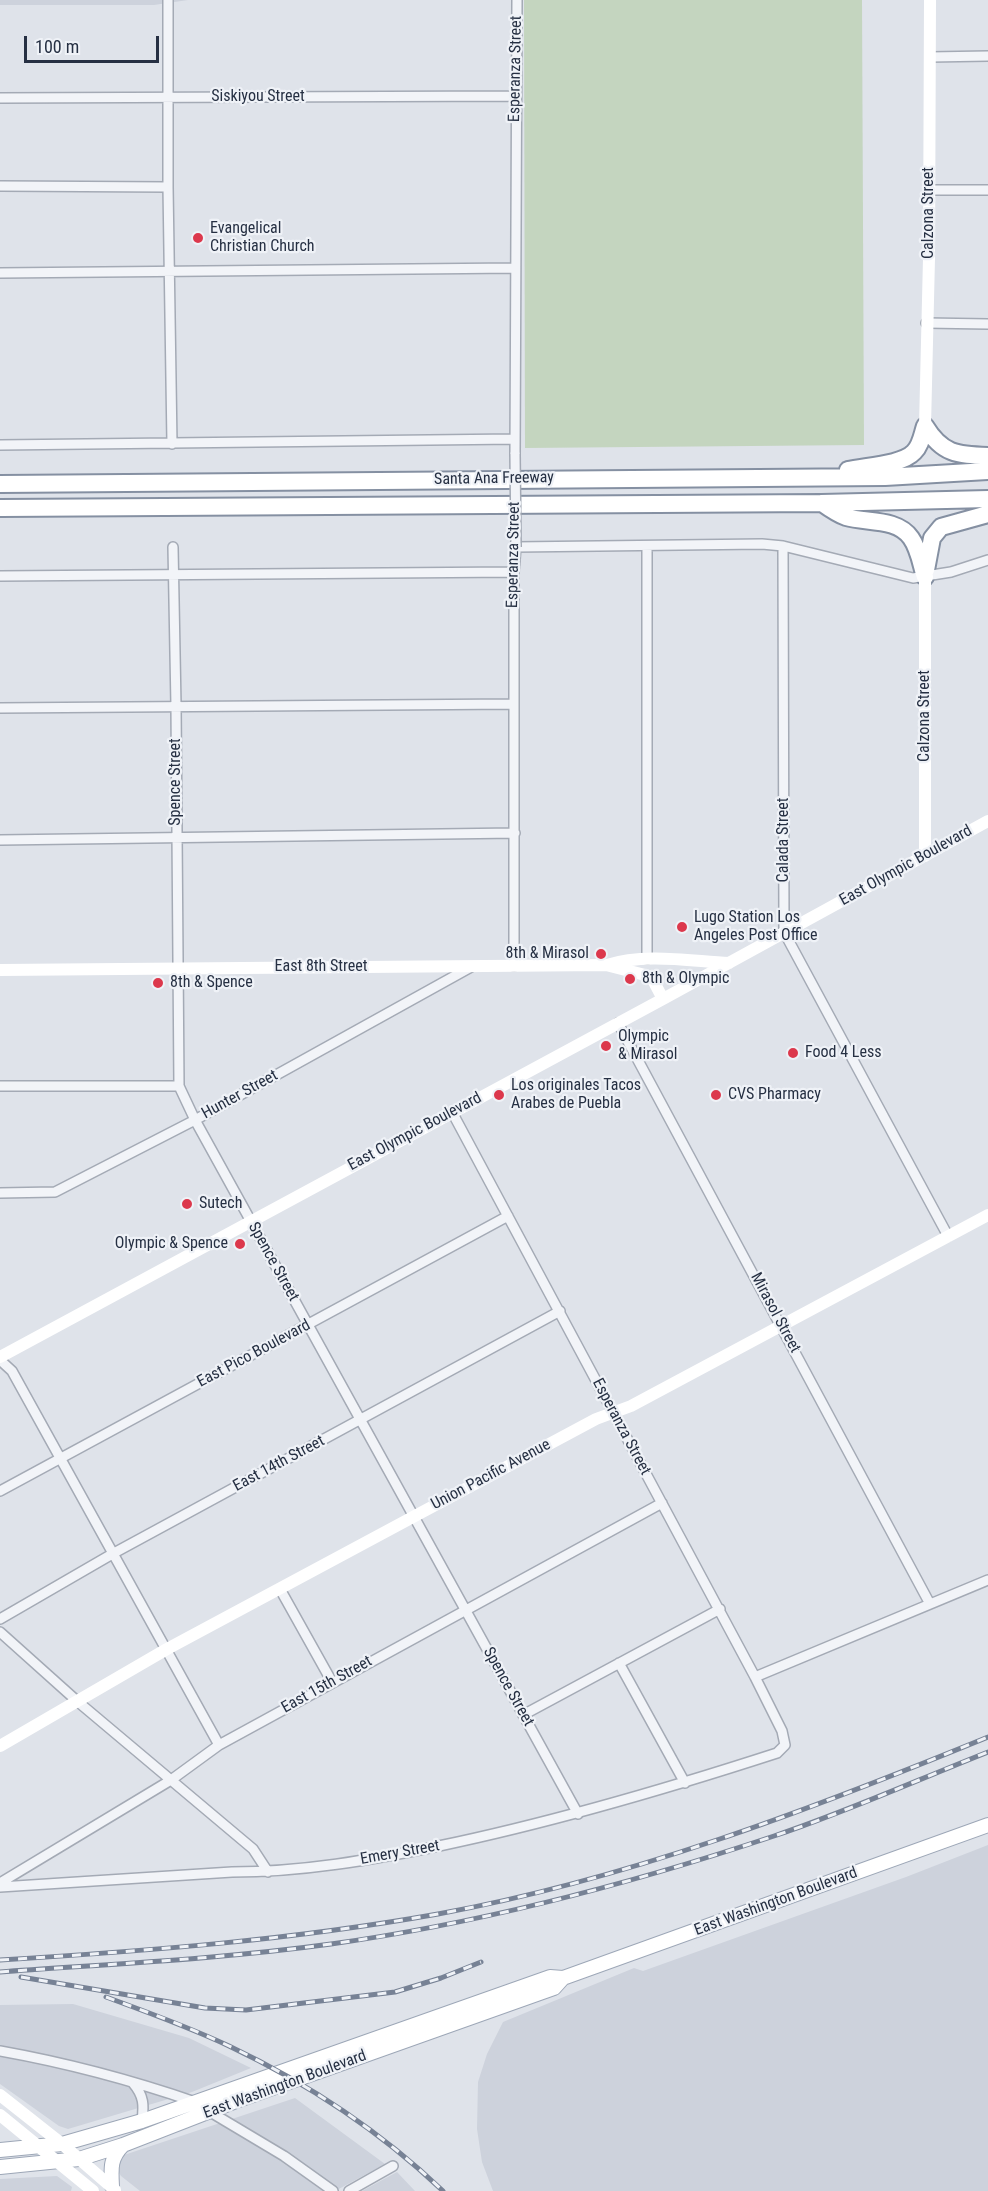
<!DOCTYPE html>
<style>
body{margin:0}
#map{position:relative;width:988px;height:2191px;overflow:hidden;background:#dfe3ea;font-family:"Roboto Condensed",sans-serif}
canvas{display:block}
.scale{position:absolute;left:24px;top:36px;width:135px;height:27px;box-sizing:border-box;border:3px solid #263043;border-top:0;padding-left:8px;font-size:18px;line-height:21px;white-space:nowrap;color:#263043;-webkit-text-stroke:4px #eff2f7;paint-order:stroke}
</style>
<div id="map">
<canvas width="988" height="2191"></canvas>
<div class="scale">100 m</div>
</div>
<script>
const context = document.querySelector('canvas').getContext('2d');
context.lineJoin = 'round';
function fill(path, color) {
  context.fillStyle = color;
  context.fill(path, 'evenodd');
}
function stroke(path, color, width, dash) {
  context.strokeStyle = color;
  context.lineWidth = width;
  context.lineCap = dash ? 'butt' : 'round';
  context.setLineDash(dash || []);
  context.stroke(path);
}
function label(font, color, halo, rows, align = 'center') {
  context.font = font + ' "Roboto Condensed",sans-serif';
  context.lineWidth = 4.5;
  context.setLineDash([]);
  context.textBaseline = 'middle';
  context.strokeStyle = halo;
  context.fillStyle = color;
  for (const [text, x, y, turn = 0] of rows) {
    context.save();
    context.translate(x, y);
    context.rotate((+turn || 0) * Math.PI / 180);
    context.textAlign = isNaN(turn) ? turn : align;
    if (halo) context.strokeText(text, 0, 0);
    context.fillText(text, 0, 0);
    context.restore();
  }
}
const built = new Path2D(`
 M0,0H188L154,5H0Z
 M988,1845V2191H493L482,2162L477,2129L478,2082L487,2054L503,2022L634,1968L643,1971L906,1877Z
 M73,2004L189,2038L251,2068L192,2092L68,2129L59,2126L0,2084V2005Z
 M295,2098L385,2164L335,2191H140L121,2176L118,2171L120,2160L124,2155Z
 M397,2172L415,2191H362Z
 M57,2176L72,2187L71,2191H0V2179Z`);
const green = new Path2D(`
 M524,0H862L864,445L525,448Z`);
const street = new Path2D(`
 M168,0V187L172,444
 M930,57L988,56
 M0,98L516,96
 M0,186L168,187
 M929,190H988
 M0,273L515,268
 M926,323L988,324
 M0,445L515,439
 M515,454L517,0
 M647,546V959
 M783,546L784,932L948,1236
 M173,547L176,706L179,1086L195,1120L578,1814
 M0,576L514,572
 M0,708L514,704
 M0,840L515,833
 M514,966V572L516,547L762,544L783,546L913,578L951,572L988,560
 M618,1023L930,1604
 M0,1086H179
 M0,1193L55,1192L195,1120L471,967
 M0,1360L12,1371L219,1745
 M0,1491L508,1216
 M280,1589L332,1682
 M0,1619L114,1553L560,1311
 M0,1632L77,1701L253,1849L268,1872
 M619,1663L685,1783
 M755,1677L988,1580
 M523,1715L720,1609
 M0,1883L171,1780L219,1745L662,1503
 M0,1887L232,1872C302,1872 371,1860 439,1846C554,1822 666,1789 777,1753L785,1745L782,1731L755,1677L452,1112
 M0,2051C67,2063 131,2080 195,2102
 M133,2083C144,2096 144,2105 142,2121
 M207,2110L284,2156L333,2191
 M349,2191L393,2166`);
const secondary = new Path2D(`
 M925,426L929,258L930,0
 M925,577V856
 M607,965C645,953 689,961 729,963
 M0,970L606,965L649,976L654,982L663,999
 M0,1357L663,999L988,821
 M0,1746L167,1649L413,1517L596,1419L631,1406L988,1215
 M0,2095L62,2144L115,2190
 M0,2115L93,2191`);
const primary = new Path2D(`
 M0,2150L62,2144L142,2121L550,1977L563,1978L988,1825
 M0,2167L79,2159L123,2145L236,2101L554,1988L563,1978
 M112,2186C111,2168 110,2158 123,2145`);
const highway = new Path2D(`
 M925,426C942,454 957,455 988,456
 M848,470C865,466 902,465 914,452C921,445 922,435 925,426
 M0,484L885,477L988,471
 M822,503C829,508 838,514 846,517C867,523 897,518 911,538C919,549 921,564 925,577
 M0,508L821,503L988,499
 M926,570L932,538L941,527L988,514`);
const rail = new Path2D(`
 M0,1960C148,1951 291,1940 438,1914C629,1879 809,1810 988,1737
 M0,1972C111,1964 221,1959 331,1944C482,1923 630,1884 774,1836C846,1812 917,1780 988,1752
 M21,1977L205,2008L246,2010L395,1992L441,1978L481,1962
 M106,1997C147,2012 189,2027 229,2046C307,2083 380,2131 443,2191`);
const streetBridge = new Path2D(`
 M515,454L516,547`);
const markers = [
 [198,238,6,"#dc384c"],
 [682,927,6,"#dc384c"],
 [601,954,6,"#dc384c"],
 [630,979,6,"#dc384c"],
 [158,983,6,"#dc384c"],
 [606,1046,6,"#dc384c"],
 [793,1053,6,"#dc384c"],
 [499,1095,6,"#dc384c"],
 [716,1095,6,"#dc384c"],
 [187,1204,6,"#dc384c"],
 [240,1244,6,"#dc384c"]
];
const streetNames = [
 ["Esperanza Street",516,69,-89],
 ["Siskiyou Street",258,97],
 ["Calzona Street",929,213,-90],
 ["Santa Ana Freeway",494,479,-1],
 ["Esperanza Street",514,555,-89],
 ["Calzona Street",925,716,-90],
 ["Spence Street",176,782,-90],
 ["Calada Street",784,840,-90],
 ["East Olympic Boulevard",906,866,-29],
 ["East 8th Street",321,967],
 ["Hunter Street",240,1095,-29],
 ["East Olympic Boulevard",415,1132,-28],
 ["Spence Street",273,1262,61],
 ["Mirasol Street",775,1313,62],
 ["East Pico Boulevard",254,1354,-28],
 ["Esperanza Street",621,1427,62],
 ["East 14th Street",279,1464,-28],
 ["Union Pacific Avenue",491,1475,-28],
 ["East 15th Street",327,1685,-29],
 ["Spence Street",508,1687,61],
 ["Emery Street",400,1853,-10],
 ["East Washington Boulevard",776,1902,-20],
 ["East Washington Boulevard",285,2085,-20]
];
const poiNames = [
 ["Evangelical",210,229],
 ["Christian Church",210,247],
 ["Lugo Station Los",694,918],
 ["Angeles Post Office",694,936],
 ["8th & Mirasol",589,954,"right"],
 ["8th & Olympic",642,979],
 ["8th & Spence",170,983],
 ["Olympic",618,1037],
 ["& Mirasol",618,1055],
 ["Food 4 Less",805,1053],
 ["Los originales Tacos",511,1086],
 ["Arabes de Puebla",511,1104],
 ["CVS Pharmacy",728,1095],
 ["Sutech",199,1204],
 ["Olympic & Spence",228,1244,"right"]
];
fill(built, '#cdd2dc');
fill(green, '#c4d5bf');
stroke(street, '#a4aab5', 12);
stroke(primary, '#9da7b7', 16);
stroke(highway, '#8590a2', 20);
stroke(street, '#f2f4f8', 9);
stroke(secondary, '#fff', 12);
stroke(primary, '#fff', 14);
stroke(highway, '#fff', 16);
stroke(rail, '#778295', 5);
stroke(rail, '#eff2f7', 3, [9]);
stroke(streetBridge, '#a4aab5', 12, []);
stroke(streetBridge, '#f2f4f8', 9);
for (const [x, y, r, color] of markers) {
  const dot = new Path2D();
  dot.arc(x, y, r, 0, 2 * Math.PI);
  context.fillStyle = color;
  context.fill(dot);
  stroke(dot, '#eff2f7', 2);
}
label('16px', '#263043', '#eff2f7', streetNames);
label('16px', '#263043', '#eff2f7', poiNames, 'left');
</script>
